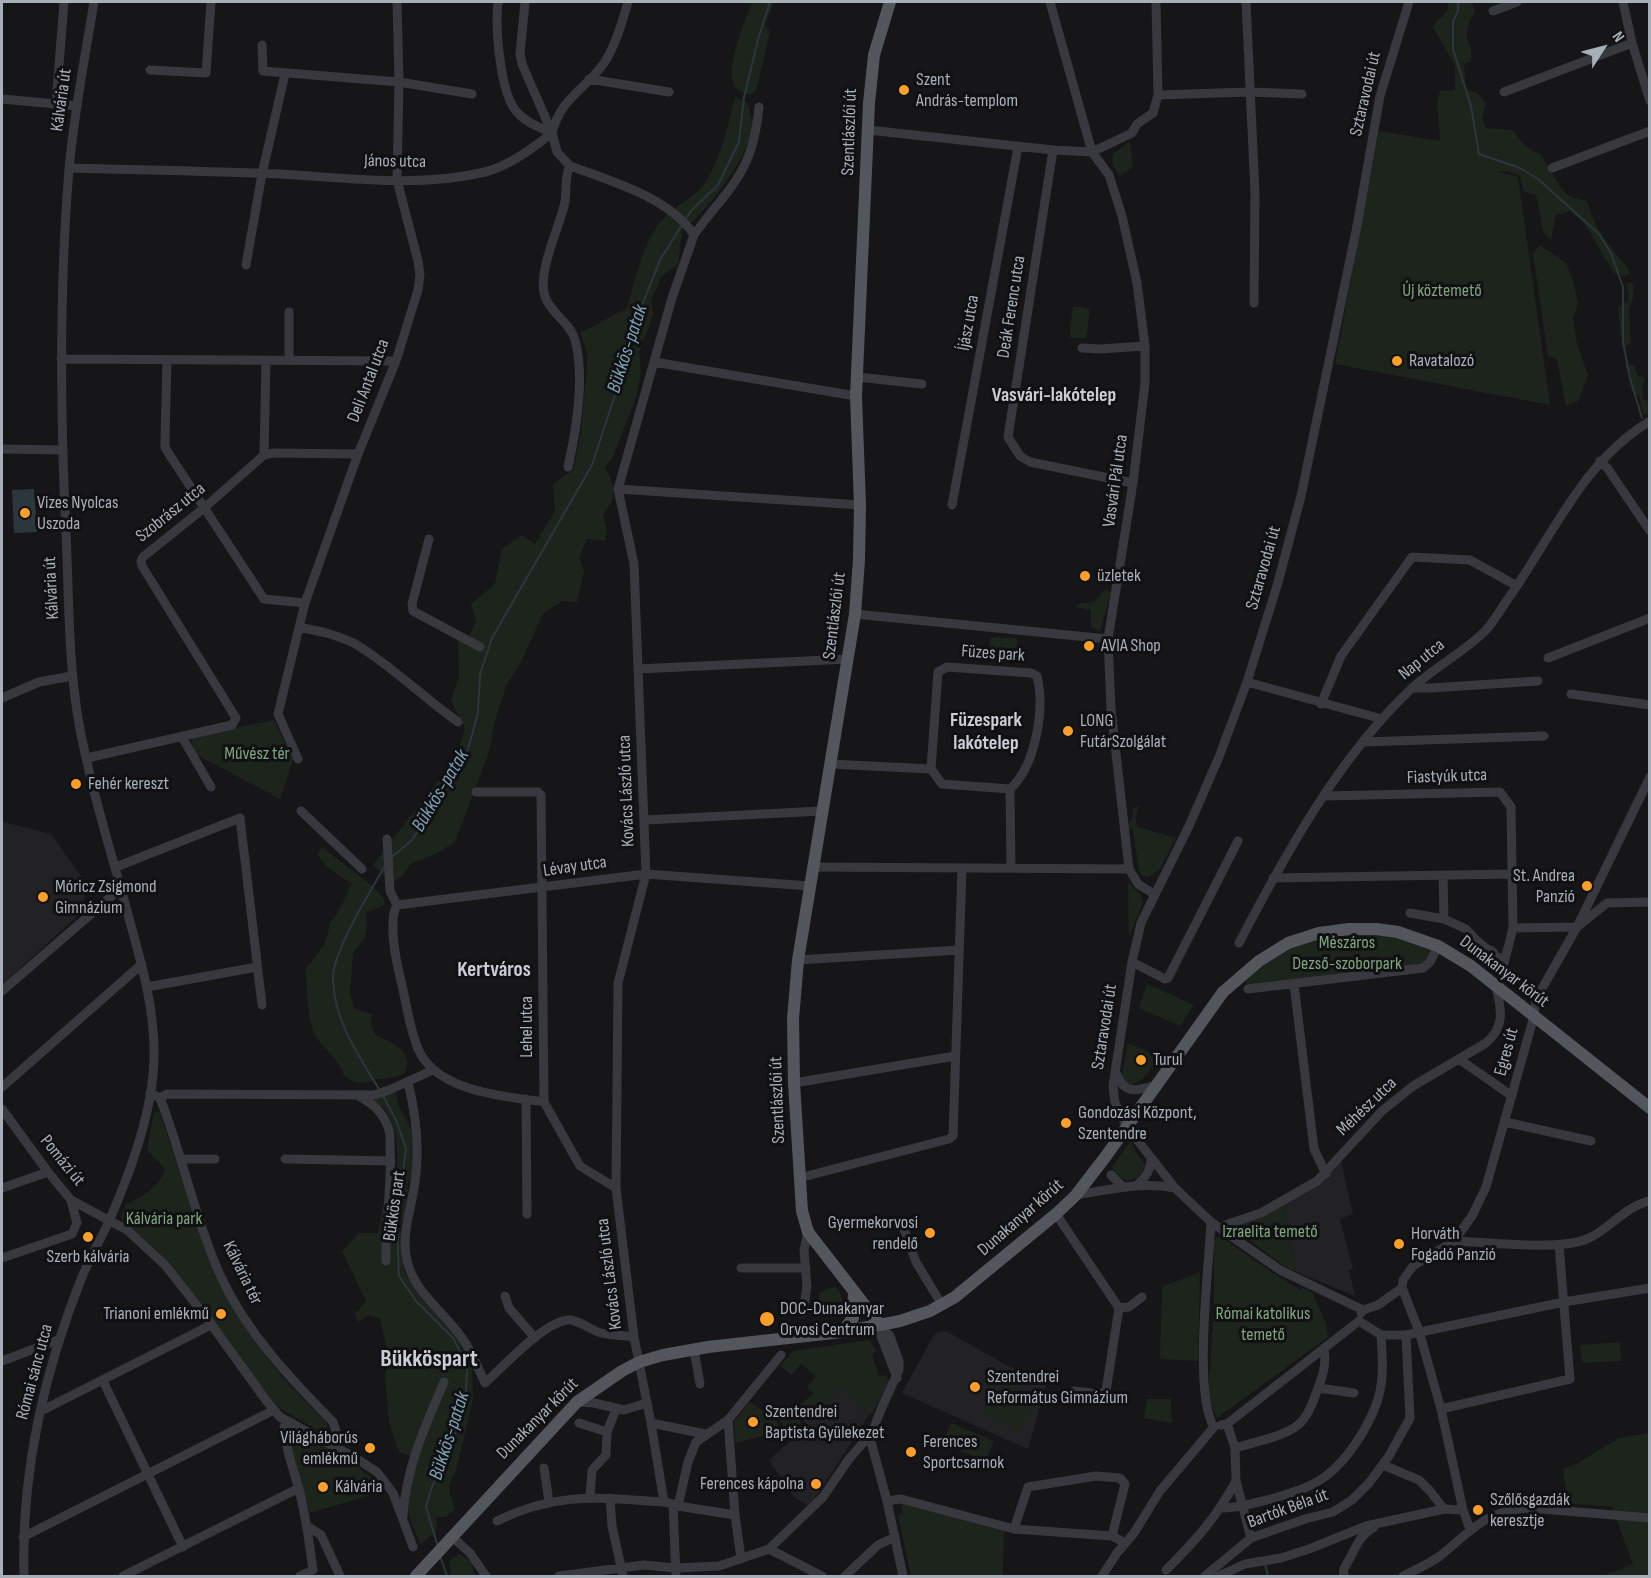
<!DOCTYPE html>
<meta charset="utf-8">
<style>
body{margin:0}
#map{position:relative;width:1651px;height:1578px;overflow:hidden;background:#161618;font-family:"Sofia Sans Condensed",sans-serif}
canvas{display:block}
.frame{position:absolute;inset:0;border:3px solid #a7afb9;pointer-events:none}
.north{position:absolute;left:1573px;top:18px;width:60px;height:60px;-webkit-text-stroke:4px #111113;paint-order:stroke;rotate:54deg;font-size:16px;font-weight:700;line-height:24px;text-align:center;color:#a7afb9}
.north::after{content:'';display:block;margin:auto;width:21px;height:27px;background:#a7afb9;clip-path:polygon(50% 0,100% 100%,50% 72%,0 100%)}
</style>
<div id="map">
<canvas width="1651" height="1578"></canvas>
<div class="frame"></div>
<div class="north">N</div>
</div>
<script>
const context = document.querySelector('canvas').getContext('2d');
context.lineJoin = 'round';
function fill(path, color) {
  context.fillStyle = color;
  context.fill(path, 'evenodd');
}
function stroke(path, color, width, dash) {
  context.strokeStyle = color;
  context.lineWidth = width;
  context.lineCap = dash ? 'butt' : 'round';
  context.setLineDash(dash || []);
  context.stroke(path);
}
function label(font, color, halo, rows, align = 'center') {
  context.font = font + ' "Sofia Sans Condensed",sans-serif';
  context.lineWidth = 6;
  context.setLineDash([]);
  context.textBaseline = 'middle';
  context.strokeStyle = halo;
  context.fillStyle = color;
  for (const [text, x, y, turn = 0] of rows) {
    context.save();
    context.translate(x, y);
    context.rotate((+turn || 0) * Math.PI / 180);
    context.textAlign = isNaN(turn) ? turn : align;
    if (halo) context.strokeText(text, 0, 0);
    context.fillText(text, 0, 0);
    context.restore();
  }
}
const built = new Path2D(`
 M4,822L51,834L86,883L83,911L2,985V824Z
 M1341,1161L1353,1214L1340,1219L1353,1269L1349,1270L1355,1296L1296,1272L1284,1205L1330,1174Z
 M946,1331L1008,1366L1047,1382L1028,1449L902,1393L935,1333Z
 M843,1387L868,1416L810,1507L794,1497L769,1460L808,1426L803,1420Z`);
const green = new Path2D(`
 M753,2H774L765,25L770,32L757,87L753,94C748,95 745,94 740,91C719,80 745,19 753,2Z
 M1448,2H1472L1475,11C1471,19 1466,27 1467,36C1468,47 1473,46 1471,61L1464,64L1466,89L1477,93L1486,104L1482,118L1486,128L1512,130C1521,141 1527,151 1541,154C1546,163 1561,191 1568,195C1573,198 1582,200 1587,201C1592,222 1604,239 1617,255C1622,262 1628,266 1630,274L1625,276L1614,273L1584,223L1570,211L1562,214H1556L1551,240L1543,232L1536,195L1524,192L1520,176L1508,171L1498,172L1518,177L1550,405L1335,364L1379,131L1440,141L1437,105L1440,91L1455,90V66L1433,27C1438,17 1450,15 1448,2Z
 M735,97L748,103C749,110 752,119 752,126C750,158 706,211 682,232L678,264L662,276L651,300L653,315L639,353L641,372L637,395L612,459L605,467C616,487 617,497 603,515L607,532L605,541L587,539L579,557L584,571L577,602L562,601L543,614L519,666L507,684L495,721L489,752L455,842L436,854L412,863L401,877L392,883L373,865L425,797L455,762L465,728L451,700L459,677L458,640L469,636L476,622L471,604L495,584L502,549L522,535L535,544L555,511L553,484L573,470L581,433L588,355L580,333L627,308C634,283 642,249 657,226C669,208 693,200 704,184C721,160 728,125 735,97Z
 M1130,141L1133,167L1119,176L1112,162L1113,154Z
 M1540,245L1566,263L1573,280L1578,304L1573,318L1577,344L1588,375L1578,401L1566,406L1557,359L1548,356L1533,254Z
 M1630,282L1634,285L1633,298L1629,309L1631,343L1627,346H1622L1618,307L1628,301L1629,294L1626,285Z
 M1073,306L1090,309L1086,339L1069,337Z
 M1625,364L1635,366L1637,375L1645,379L1642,388L1643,400L1649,401V415L1643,414L1639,396L1632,391Z
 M1107,590L1111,593L1100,631L1091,627V610L1075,607L1078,604C1086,603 1095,603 1100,596C1105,589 1098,593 1107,590Z
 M990,637L1017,638V656L989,655Z
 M274,720L293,760L280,799L195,754L191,737Z
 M1139,806L1135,818L1138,827L1176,838L1160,869L1149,877L1142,876L1139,871L1133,831L1128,827L1132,818L1133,808Z
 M323,847C343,866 367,877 384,899L385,905L366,913L367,927L365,938L353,953L350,993L354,1008L372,1015L371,1024L375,1034C389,1042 408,1047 407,1065C406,1068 406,1072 403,1074C397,1078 386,1078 380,1080L378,1078C365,1085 355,1084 344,1076C340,1059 326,1052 317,1038C305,1017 309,992 305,969C317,956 329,943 329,924C339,914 345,898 352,884L327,867L317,854Z
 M1128,882L1140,894L1143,902L1129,937Z
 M1376,929L1438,946L1422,968L1248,989L1244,972L1288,943Z
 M1147,984L1194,1005L1180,1026L1139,1008Z
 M1128,1043L1143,1049L1159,1059C1150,1069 1142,1085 1127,1085L1121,1078Z
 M392,1091L396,1093L398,1105L411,1128L414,1163L412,1176L407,1185C411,1200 406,1213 399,1227L404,1243L402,1252L404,1271L418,1294L476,1359L472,1372L473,1398L465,1433L456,1471L449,1484L450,1494L455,1509L446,1517H436L437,1530L421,1544C401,1507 408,1497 416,1458L399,1452L389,1423L385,1376L389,1358L380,1319L370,1315L358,1322L355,1314L366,1301L342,1251L359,1233H378L384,1201L396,1190C398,1164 401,1136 387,1113C384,1106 374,1102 368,1099Z
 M159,1111L216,1278L249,1333L284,1379L326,1422L330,1437L284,1411L269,1397L165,1261L123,1222L121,1216L126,1204C142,1198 160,1186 165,1169L147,1150L154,1113Z
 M1131,1141L1135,1151L1146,1166L1137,1178L1128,1181L1115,1175L1112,1167Z
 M1284,1205L1296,1272L1285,1267L1231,1226Z
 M1220,1236L1274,1274L1301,1290L1302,1287L1315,1294L1314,1297L1326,1323L1328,1337L1217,1418L1208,1398L1214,1313V1240Z
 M1200,1272L1198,1361L1160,1359L1162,1287Z
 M836,1286L844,1301L841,1309L813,1314L811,1307L819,1302V1293Z
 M869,1340L877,1351L872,1355L879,1375L886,1376L889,1382L873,1412L868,1416L843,1387L803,1420L796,1408L814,1393L807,1388L816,1376L801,1364L792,1375L780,1366L793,1351Z
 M1620,1342L1621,1361L1582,1363L1580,1345Z
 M1003,1380L1024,1392L1020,1399L1033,1406L1018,1433L983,1414Z
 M1147,1399H1171L1172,1423L1144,1418Z
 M749,1402L774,1417L780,1426L763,1436L735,1443L734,1422Z
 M788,1403L801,1423L787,1432L774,1412Z
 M951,1423L994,1441L985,1461L942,1443Z
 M291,1428L296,1429L355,1463C363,1475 376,1477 384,1491L310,1513L306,1499L303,1497L287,1430Z
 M1649,1433V1576H1603L1633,1564L1612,1507L1568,1503L1563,1469L1578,1463L1619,1438Z
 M904,1504L1004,1531L1003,1576H911L898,1515L903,1514L901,1505Z
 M460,1554L471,1562L475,1576H451L449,1561Z`);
const water = new Path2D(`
 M34,489L37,532L14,533L12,490Z`);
const stream = new Path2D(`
 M1458,2V11L1453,21V49L1471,106L1479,154L1520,168L1538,179L1599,234L1611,253L1623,287V342L1630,378L1642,418
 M685,220L691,211L718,185L739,142L744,97L759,36L770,2
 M1648,428L1650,430
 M392,857L412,840L466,756L478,713L480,674L492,638L592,465L617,389L631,333L660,260L682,225
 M379,1089C358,1055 334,1020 333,979C332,953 371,890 385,866
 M382,1094L396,1120L406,1148L397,1225L399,1276L416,1301L453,1338L467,1366L466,1397L450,1449L431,1489L426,1507L438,1547
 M440,1556L447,1576
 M1265,1564L1268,1576`);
const minor = new Path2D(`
 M498,2C495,27 500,92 516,111C525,122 539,127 552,133
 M525,2L520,54L522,64L552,133L557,152L570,166C609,180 670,198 694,235L672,298L618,489L634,564L646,874L618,983L616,1188L634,1337L651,1423L664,1502L673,1504L676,1576
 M1050,2L1092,152L1109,175L1122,216L1137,283L1145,346V383L1133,483L1108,639L1111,709L1129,869L1138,884L1154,894
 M1246,2L1255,193L1254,303
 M1623,2L1632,43L1650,101
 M1493,11L1517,2
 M262,45L263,71L399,82L472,94
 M150,70L206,73L211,2
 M589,79L669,92
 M1504,92L1632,43
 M1158,95L1250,92L1302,94
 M2,99L77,106
 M56,103L64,2
 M868,130L1053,150L1092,152L1132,133L1137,124L1153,113L1158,95L1156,2
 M552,133C561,97 585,90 604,63C616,45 622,22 628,2
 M1053,150L1008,437L1020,456L1030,462L1133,483
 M69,168C140,170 210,171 280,174C348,178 418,188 485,172C509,166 533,148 552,133
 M1552,168L1650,131
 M694,235C711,210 734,189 746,162C754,145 757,125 759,107
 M246,265L262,174L285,74
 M289,312V360
 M1082,348L1100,349L1145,346
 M61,359L396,361
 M167,360L165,439V447L169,454L264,599L305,603
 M654,362L856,396
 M857,377L922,384
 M2,449L62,450
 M264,455L266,360
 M1600,461L1608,469L1650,531
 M568,467C576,431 585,376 575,340C571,324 553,315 546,299C535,275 560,227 565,202C567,190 564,177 570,166
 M618,489L860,505
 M952,505L1018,147
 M429,539L412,604L413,611L480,647
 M855,614L1108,639
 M299,627C319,631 339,635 357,645C393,667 424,698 458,722
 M1548,658L1650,618
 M947,667L1031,673L1037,676C1045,708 1036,766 1010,789L942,784L931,769L938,672Z
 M638,669L848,659
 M1247,682L1382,719
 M1412,688H1431L1538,681
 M1571,694L1650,705
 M2,698L39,682L72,676
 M1321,704L1341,656L1412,557L1470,560L1517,586
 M182,737L211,787
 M1363,742L1544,736
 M87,758L232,725L236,718L142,566L141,561L143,557L204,508L264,455L274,453L358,454
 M298,759L278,714L305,603L358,454L396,361L418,290L420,275L418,261L397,180L399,82L397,2
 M830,764L931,769
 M1010,789L1011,868
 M476,792H538L541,795L544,1102L580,1166L616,1188
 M1324,796L1500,792L1511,807L1513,928L1503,967
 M301,811L362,869
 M646,820L821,811
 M387,839L390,891L397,905
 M116,867L240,818L262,1005
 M813,867L1129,869
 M1443,875L1444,919
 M1273,878L1512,874
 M397,905L646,874L810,886
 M397,905C388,920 396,960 400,977C406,1000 409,1027 418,1049C437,1092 503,1096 544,1102
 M1410,913L1444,919L1466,929L1475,939L1487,949L1492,951L1496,957L1505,959
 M1513,928L1577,927L1607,903L1650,902
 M1239,943C1285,855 1338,758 1411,689C1433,668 1466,651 1486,630C1495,620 1502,607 1510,596C1553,535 1583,461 1650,421
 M798,960L959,950
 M1132,962L1165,979L1168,978L1238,841
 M1294,984L1314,1149L1326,1174
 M147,987L257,967
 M1248,989L1423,968L1430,962L1438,946
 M2,991L121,888
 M1459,1059L1512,1096
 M1116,1073C1124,1095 1137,1091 1156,1085
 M408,1082C416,1115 420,1149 415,1182C412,1206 402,1231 406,1255C411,1291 443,1310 462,1338C472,1351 478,1368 485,1383C503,1367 547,1318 571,1320C582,1322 591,1330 601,1333C612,1336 623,1335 634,1337
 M794,1083L955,1056
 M2,1087L142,964
 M150,1093L160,1098C183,1157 195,1219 221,1277C247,1333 290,1378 333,1422L337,1434L336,1447
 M357,1095C372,1103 382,1111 388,1127C391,1134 390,1142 390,1150C392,1187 385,1224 386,1261
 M160,1098L167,1094L374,1095L389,1090L433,1070
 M526,1099L527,1214
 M2,1109L48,1172L71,1200L127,1230L165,1265L206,1317L265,1399L280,1417L354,1457L377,1472L393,1493L413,1547
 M1505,1122L1591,1141
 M182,1159H215
 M285,1159L391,1161
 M1111,1175L1123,1187
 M799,1178L949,1139L953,1136L962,868
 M1137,1185C1146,1177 1151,1170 1151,1158
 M2,1188L48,1172
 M1076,1195C1109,1190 1142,1181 1175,1188
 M1056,1214L1119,1308L1106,1391L1100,1394L1074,1391
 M1211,1222C1209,1266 1193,1393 1214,1427
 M903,1227L916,1262L942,1305
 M1221,1228L1228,1224L1261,1213L1317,1181L1382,1111L1413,1086L1486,1043C1506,1026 1501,1009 1496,986
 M1454,1241C1486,1242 1559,1251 1587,1239C1609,1230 1625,1206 1650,1201
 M2,1258L72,1234L77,1223L71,1200
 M741,1268H806
 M505,1296L509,1308L535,1338
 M1119,1308L1129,1307L1142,1297
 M1363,1310L1280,1270L1211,1222L1175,1188L1127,1127L1115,1103L1113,1086L1132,962L1141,923L1189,826L1219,757L1247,682L1277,586L1301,496L1357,226L1380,96L1409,2
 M803,1313L807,1286L804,1250L808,1232
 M1361,1313L1363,1310L1378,1305L1402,1288
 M1359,1321L1381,1335H1406L1564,1302L1650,1288
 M880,1325L890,1336L899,1361V1370L882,1407L870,1438L887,1501L903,1576
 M880,1325L881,1336L897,1378
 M694,1350L700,1384
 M2,1361L58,1340
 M103,1381L183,1547
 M1318,1388L1354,1393
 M577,1402L594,1403L624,1410L647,1403
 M1441,1409L1570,1379L1559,1245
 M41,1411L211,1325
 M728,1420L735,1515L741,1559
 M292,1423L284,1427C285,1448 293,1467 298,1486C306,1514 309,1542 313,1570L300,1576
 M579,1423L607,1432
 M651,1423L705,1434
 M1227,1424L1359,1321
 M1221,1425L1227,1424L1235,1448L1236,1481L1251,1538
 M1235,1448C1253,1442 1291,1436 1303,1420C1310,1412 1313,1401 1317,1391C1322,1378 1327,1364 1324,1350
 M1383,1465L1419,1480L1430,1491L1444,1509
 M544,1468L549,1502
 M590,1497L592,1470L606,1455L607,1432L616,1409
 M610,1498L612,1526L623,1576
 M887,1501L901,1499L1014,1529L1112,1536L1125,1543
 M673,1504L678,1506L688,1462L696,1442L728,1420L781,1355
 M678,1506L735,1515
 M1222,1508C1239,1508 1255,1503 1271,1499C1286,1494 1301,1491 1315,1483C1347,1466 1380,1413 1382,1377C1383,1363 1382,1349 1381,1335
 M403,1516C406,1467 425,1427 444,1382
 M497,1521C557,1491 600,1498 664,1502
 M307,1526L321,1535L340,1576
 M1014,1529L1028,1487L1096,1476L1120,1478L1125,1484L1112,1536
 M1470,1529L1463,1510L1441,1409L1419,1331L1402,1288L1403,1280L1413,1266L1454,1241L1472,1216L1486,1187L1534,1016L1536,999L1577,927L1650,777
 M23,1537L274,1410
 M452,1537L470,1553L486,1576
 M769,1549L822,1576
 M1166,1570C1196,1540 1216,1518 1236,1481
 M24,1576C21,1474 44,1372 82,1277C90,1257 101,1239 110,1219C130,1173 154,1107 154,1056C155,1011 142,965 130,922C112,854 90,787 78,718C68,657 69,594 66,533C60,411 59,291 69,169C74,113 85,57 94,2
 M123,1576L299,1488
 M559,1576L644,1565L675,1568L719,1566L769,1549L823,1497L849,1459L862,1444L870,1438
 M845,1576L878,1545L895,1537
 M1102,1576L1117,1553L1134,1533L1160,1491L1214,1427
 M1205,1576L1251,1538L1305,1519L1333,1512L1352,1500L1369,1483L1389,1456L1410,1418L1406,1335
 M1219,1576L1245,1564L1281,1558L1309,1549L1366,1526L1444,1509L1463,1510
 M1344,1576C1342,1568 1346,1566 1350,1558C1357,1545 1360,1535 1374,1527
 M1403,1576C1415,1570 1429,1564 1440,1556C1471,1531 1486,1510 1529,1508L1650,1518`);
const major = new Path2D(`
 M880,1325L808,1232L802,1211L794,1083L793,1019L798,960L855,614L859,560L860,505L856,396L869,103L874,55L890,2
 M842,1332L853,1318L854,1291
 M416,1576L577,1402L622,1371L639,1362L663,1355L708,1347L842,1332L900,1321L930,1311L955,1297L1056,1214L1076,1195L1106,1156L1223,992L1259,961L1288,943L1319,933L1349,929H1376L1398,932L1438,946L1471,966L1650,1108`);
const markers = [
 [904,90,6,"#fb9f2b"],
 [1397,361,6,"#fb9f2b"],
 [25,513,6,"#fb9f2b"],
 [1085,576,6,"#fb9f2b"],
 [1089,646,6,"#fb9f2b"],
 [1068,731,6,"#fb9f2b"],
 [76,784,6,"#fb9f2b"],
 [1587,886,6,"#fb9f2b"],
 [43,897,6,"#fb9f2b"],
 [1141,1060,6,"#fb9f2b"],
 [1066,1123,6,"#fb9f2b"],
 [930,1233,6,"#fb9f2b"],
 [88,1237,6,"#fb9f2b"],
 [1399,1244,6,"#fb9f2b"],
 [221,1314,6,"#fb9f2b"],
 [767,1319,8,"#fb9f2b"],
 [975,1387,6,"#fb9f2b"],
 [753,1422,6,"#fb9f2b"],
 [370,1448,6,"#fb9f2b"],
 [911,1452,6,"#fb9f2b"],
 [816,1484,6,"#fb9f2b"],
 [323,1487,6,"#fb9f2b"],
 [1478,1510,6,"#fb9f2b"]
];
const poiNames = [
 ["Szent",916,80],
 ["András-templom",916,101],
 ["Ravatalozó",1409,361],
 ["Vizes Nyolcas",37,503],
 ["Uszoda",37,524],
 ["üzletek",1097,576],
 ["AVIA Shop",1101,646],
 ["LONG",1080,721],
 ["FutárSzolgálat",1080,742],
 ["Fehér kereszt",88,784],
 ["St. Andrea",1575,876,"right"],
 ["Panzió",1575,897,"right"],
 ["Móricz Zsigmond",55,887],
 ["Gimnázium",55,908],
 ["Turul",1153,1060],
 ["Gondozási Központ,",1078,1113],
 ["Szentendre",1078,1134],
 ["Gyermekorvosi",918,1223,"right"],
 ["rendelő",918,1244,"right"],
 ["Horváth",1411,1234],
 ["Fogadó Panzió",1411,1255],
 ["Szerb kálvária",88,1257,"center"],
 ["DOC-Dunakanyar",780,1309],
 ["Orvosi Centrum",780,1330],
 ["Trianoni emlékmű",209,1314,"right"],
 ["Szentendrei",987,1377],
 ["Református Gimnázium",987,1398],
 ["Szentendrei",765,1412],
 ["Baptista Gyülekezet",765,1433],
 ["Világháborús",358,1438,"right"],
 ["emlékmű",358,1459,"right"],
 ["Ferences",923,1442],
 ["Sportcsarnok",923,1463],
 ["Ferences kápolna",804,1484,"right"],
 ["Kálvária",335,1487],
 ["Szőlősgazdák",1490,1500],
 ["keresztje",1490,1521]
];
const streetNames = [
 ["Sztaravodai út",1366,94,-77],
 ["Kálvária út",62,100,-82],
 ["Szentlászlói út",850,132,-88],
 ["János utca",395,162,1],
 ["Deák Ferenc utca",1012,307,-81],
 ["Íjász utca",969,323,-80],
 ["Deli Antal utca",369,381,-69],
 ["Vasvári Pál utca",1116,481,-82],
 ["Szobrász utca",171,513,-39],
 ["Sztaravodai út",1264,568,-74],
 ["Kálvária út",52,588,-93],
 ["Szentlászlói út",835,616,-83],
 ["Füzes park",993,654,4],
 ["Nap utca",1422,660,-39],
 ["Fiastyúk utca",1447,777,-2],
 ["Kovács László utca",627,791,-92],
 ["Lévay utca",575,867,-8],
 ["Dunakanyar körút",1504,972,37],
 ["Lehel utca",527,1027,-90],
 ["Sztaravodai út",1105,1027,-81],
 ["Egres út",1507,1052,-75],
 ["Szentlászlói út",778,1100,-92],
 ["Méhész utca",1367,1107,-44],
 ["Pomázi út",62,1161,51],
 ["Bükkös part",395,1206,-82],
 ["Dunakanyar körút",1021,1218,-41],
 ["Kálvária tér",242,1273,64],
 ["Kovács László utca",610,1274,-97],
 ["Római sánc utca",35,1372,-75],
 ["Dunakanyar körút",538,1419,-45],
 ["Bartók Béla út",1288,1509,-20]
];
const parkNames = [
 ["Új köztemető",1442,291],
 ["Művész tér",257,754],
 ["Mészáros",1347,943],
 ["Dezső-szoborpark",1347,964],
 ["Kálvária park",164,1219],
 ["Izraelita temető",1270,1232],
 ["Római katolikus",1263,1314],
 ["temető",1263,1335]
];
const waterNames = [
 ["Bükkös-patak",628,349,-72],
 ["Bükkös-patak",441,791,-59],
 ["Bükkös-patak",450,1436,-72]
];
const neighbourhoodNames = [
 ["Vasvári-lakótelep",1054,396],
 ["Füzespark",986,721],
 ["lakótelep",986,744]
];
const quarterNames = [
 ["Kertváros",494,971]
];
const districtNames = [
 ["Bükköspart",429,1360]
];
fill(built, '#222225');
fill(green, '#1c241c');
fill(water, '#2b373d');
stroke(stream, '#2b373d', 2);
stroke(minor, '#37393e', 9);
stroke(major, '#53565d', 12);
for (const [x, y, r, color] of markers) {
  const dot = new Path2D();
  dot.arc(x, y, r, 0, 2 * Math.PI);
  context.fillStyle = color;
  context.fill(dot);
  stroke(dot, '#111113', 2);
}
label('18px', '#a7afb9', '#111113', poiNames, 'left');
label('18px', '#a7afb9', '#111113', streetNames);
label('18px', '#7fa57e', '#111113', parkNames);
label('italic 20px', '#7da1b6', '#111113', waterNames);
label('bold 20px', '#c9cdd5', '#111113', neighbourhoodNames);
label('bold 21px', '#c9cdd5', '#111113', quarterNames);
label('bold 24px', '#c9cdd5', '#111113', districtNames);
</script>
